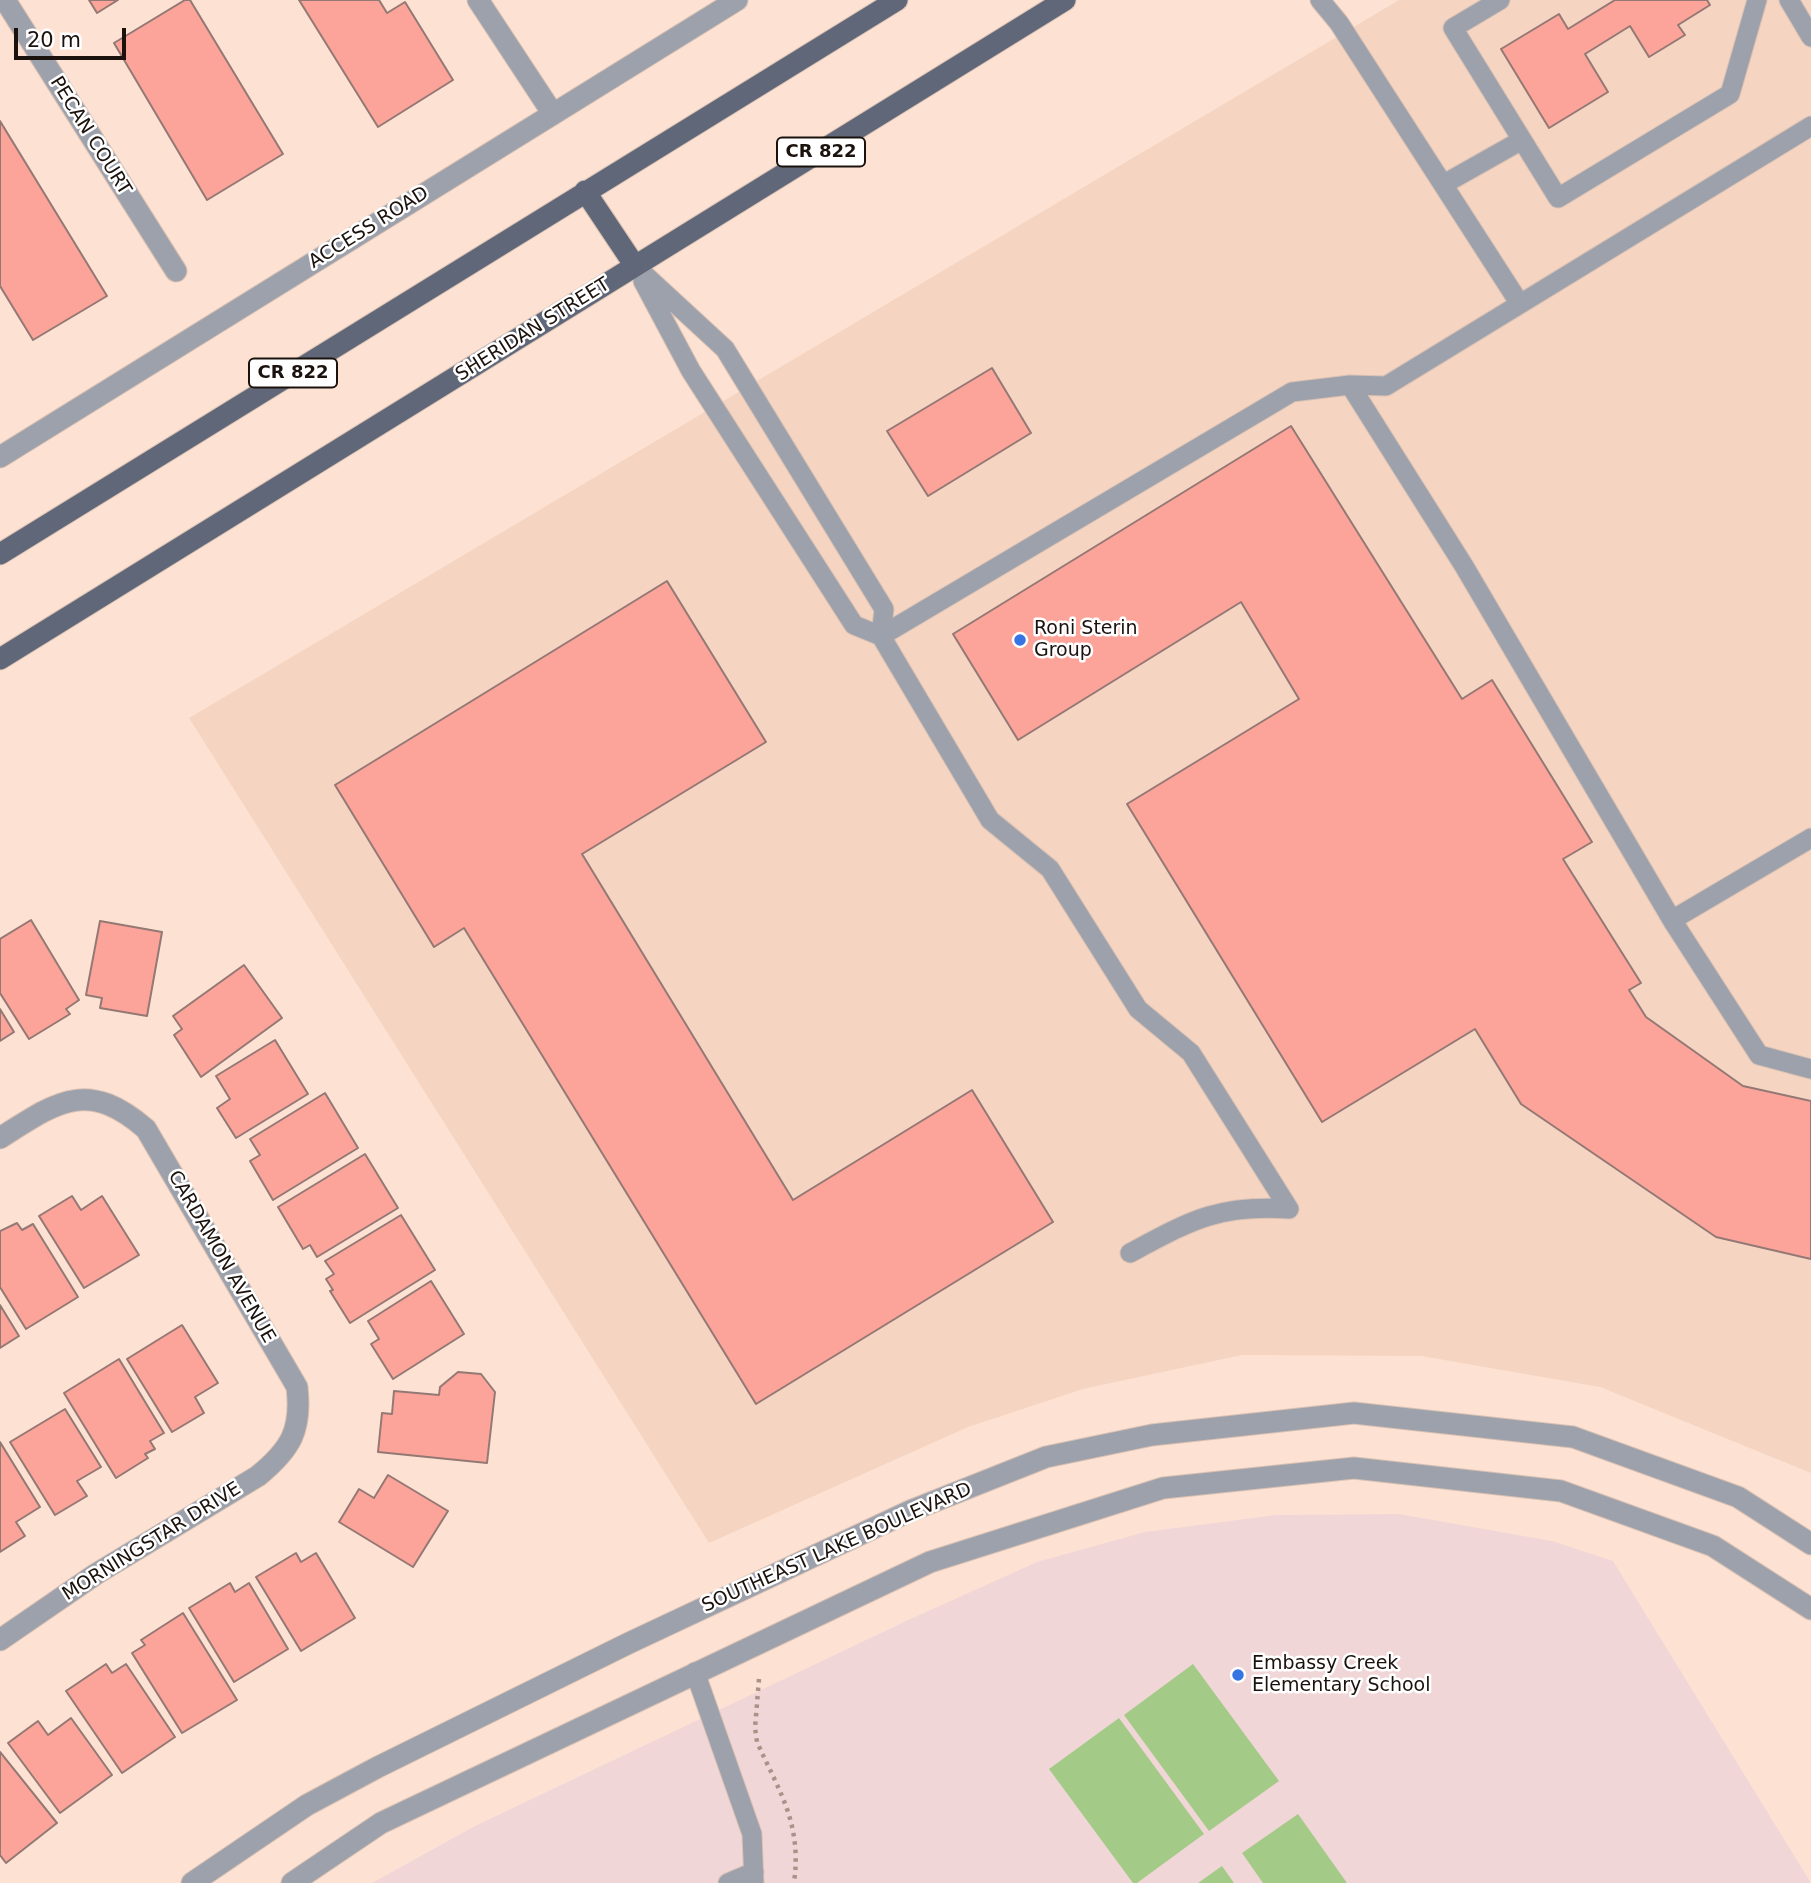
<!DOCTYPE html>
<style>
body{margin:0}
#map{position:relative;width:1811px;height:1883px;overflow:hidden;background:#fde2d3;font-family:"DejaVu Sans",sans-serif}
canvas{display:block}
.scale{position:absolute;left:14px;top:28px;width:112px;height:32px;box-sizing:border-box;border:4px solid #1b120d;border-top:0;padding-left:9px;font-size:21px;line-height:24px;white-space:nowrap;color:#1b120d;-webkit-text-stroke:5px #fff;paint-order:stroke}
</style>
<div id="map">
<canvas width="1811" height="1883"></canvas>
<div class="scale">20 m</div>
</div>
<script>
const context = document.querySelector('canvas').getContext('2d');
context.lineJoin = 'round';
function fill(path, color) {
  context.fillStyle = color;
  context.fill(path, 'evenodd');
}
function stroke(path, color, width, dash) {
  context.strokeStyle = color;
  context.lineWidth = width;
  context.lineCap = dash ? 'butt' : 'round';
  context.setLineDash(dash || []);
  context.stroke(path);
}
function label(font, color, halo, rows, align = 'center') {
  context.font = font + ' "DejaVu Sans",sans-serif';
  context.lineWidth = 5;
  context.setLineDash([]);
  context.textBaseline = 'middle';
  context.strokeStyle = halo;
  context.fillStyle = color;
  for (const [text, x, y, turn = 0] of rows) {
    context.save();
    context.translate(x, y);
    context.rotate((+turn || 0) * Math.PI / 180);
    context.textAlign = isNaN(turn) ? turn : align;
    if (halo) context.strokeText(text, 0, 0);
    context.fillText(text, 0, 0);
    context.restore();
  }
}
const built = new Path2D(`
 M1399,0H1811V1473L1600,1387L1421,1356L1242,1355L1083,1389L968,1427L709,1543L189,718Z`);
const education = new Path2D(`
 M1399,1514L1552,1541L1613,1561L1811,1883H372L475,1826L904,1622L1037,1562L1145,1532L1276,1515Z`);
const green = new Path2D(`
 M1193,1664L1279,1781L1209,1831L1124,1715Z
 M1119,1718L1204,1834L1137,1883H1133L1049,1769Z
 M1298,1814L1347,1883H1263L1242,1853Z
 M1222,1866L1234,1883H1198Z`);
const building = new Path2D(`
 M89,0H118L97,13Z
 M185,0H190L283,154L207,200L114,43Z
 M299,0H379L387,13L405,2L453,80L378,127Z
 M1615,0H1707L1710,5L1678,25L1685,35L1649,57L1630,26L1585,54L1608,92L1549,128L1501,49L1559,14L1568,29Z
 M0,121L107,296L33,340L0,286Z
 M992,368L1031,433L928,496L887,431Z
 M1291,426L1462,699L1492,680L1592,842L1563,859L1641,983L1629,990L1646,1017L1743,1086L1811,1101V1259L1716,1237L1521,1104L1475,1029L1322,1122L1127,804L1299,699L1241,602L1018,740L953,634Z
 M667,581L766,742L582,854L793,1200L972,1090L1053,1222L756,1404L464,928L434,947L335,785Z
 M31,920L79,1000L66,1009L70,1014L29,1039L0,993V939Z
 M100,921L162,932L147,1016L100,1008L102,998L86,995Z
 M244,965L282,1018L201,1077L174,1035L182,1029L173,1016Z
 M0,1009L14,1032L0,1041Z
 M275,1040L308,1094L236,1138L217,1108L230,1099L216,1076Z
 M325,1093L358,1148L273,1200L250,1161L260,1155L250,1139Z
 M365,1154L398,1208L317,1257L310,1245L303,1249L278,1207Z
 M72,1196L81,1210L102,1196L139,1255L84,1288L39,1216Z
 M401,1215L435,1270L350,1323L330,1291L333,1290L326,1279L334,1274L325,1261Z
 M17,1223L22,1230L33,1224L78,1297L26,1329L0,1287V1231Z
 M431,1281L464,1334L393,1379L371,1344L379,1339L368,1321Z
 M0,1305L19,1336L0,1348Z
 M182,1325L218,1383L195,1397L204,1413L172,1432L127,1359Z
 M119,1359L164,1433L150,1441L155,1449L145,1454L148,1458L116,1478L64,1393Z
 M458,1372L481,1374L495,1392L487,1463L378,1452L382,1413L392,1414L394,1391L439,1395L440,1387Z
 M65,1409L101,1467L77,1481L87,1496L55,1515L10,1442Z
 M0,1442L40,1507L16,1522L25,1536L0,1552Z
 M388,1475L448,1511L413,1567L339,1522L359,1489L374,1498Z
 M296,1553L301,1562L316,1553L355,1618L301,1651L256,1577Z
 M230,1583L235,1592L249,1583L288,1649L234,1682L189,1608Z
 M183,1613L237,1700L182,1733L132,1653L145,1645L141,1640Z
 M106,1664L112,1673L126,1664L175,1737L122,1773L66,1691Z
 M71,1718L112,1775L60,1813L8,1743L38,1721L48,1735Z
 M0,1752L57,1823L6,1863L0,1855Z`);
const path = new Path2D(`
 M759,1679L755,1728L757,1742C780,1793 802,1824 794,1883`);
const lane = new Path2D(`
 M1320,0L1339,23L1520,304
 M1500,0L1453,28L1558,198L1730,94L1757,0
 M1789,0L1811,37
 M1811,126L1386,386L1350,385L1464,566L1672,920L1759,1055L1811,1069
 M1444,184L1522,140
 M635,266L725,349L884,609L881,636L990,820L1050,869L1138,1009L1191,1053L1289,1209
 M643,281L691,371L854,625L881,636
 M881,636L1292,392L1350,385
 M1672,920L1811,838
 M1130,1253C1190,1221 1218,1204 1289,1209
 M695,1672L752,1834L754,1883
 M728,1883L754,1872`);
const street = new Path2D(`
 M5,0L176,271
 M478,0L553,114
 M0,457L737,0
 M0,1138C57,1102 87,1078 146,1129L297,1387C302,1430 291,1449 258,1476L96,1574L0,1640
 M192,1883L307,1805L378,1767L629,1643L910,1511L1046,1457L1152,1435L1354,1413L1573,1437L1738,1497L1811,1544
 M292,1883L381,1823L930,1562L1163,1488L1354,1468L1561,1491L1713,1546L1811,1609`);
const primary = new Path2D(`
 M585,191L635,266
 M0,554L897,0
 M0,659L1065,0`);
const markers = [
 [1020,640,7,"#3774e3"],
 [1238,1675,7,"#3774e3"]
];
const shields = [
 [821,152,88],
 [293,373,88]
];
const shieldNames = [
 ["CR 822",821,152],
 ["CR 822",293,373]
];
const streetNames = [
 ["PECAN COURT",90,136,58],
 ["ACCESS ROAD",369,228,-32],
 ["SHERIDAN STREET",533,330,-32],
 ["CARDAMON AVENUE",221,1257,60],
 ["MORNINGSTAR DRIVE",152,1542,-32],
 ["SOUTHEAST LAKE BOULEVARD",837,1548,-24]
];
const poiNames = [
 ["Roni Sterin",1034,629],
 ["Group",1034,651],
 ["Embassy Creek",1252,1664],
 ["Elementary School",1252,1686]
];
fill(built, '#f5d4c1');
fill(education, '#f1d6d8');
fill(green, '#a4ca87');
fill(building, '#fca49a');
stroke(building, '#947874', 2);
stroke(lane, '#d9c1b3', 21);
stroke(street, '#d9c1b3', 23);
stroke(primary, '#d9c1b3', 23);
stroke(path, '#a79388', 4.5, [3.5, 5]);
stroke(lane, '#9da1ac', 19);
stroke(street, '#9da1ac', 21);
stroke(primary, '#5f6779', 21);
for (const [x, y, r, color] of markers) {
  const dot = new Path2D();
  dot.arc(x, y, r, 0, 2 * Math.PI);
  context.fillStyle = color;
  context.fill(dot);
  stroke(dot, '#fff', 2.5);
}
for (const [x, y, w] of shields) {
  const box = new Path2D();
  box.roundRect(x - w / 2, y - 14.5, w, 29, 5);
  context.fillStyle = '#fff';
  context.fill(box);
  stroke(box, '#1b120d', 2);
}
label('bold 18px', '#1b120d', null, shieldNames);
label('19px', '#1b120d', '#fff', streetNames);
label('19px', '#1b120d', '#fff', poiNames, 'left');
</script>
